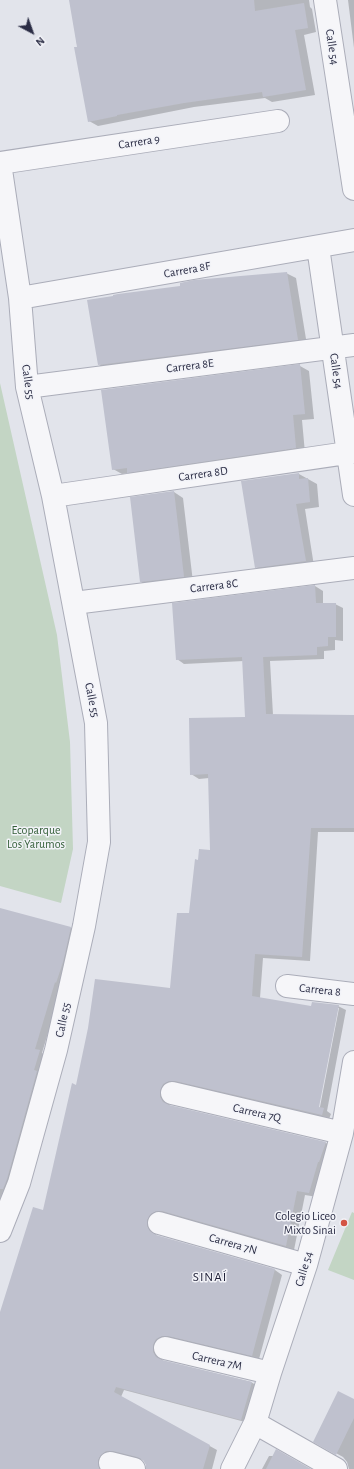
<!DOCTYPE html>
<meta charset="utf-8">
<style>
body{margin:0}
#map{position:relative;width:354px;height:1469px;overflow:hidden;background:#e2e4eb;font-family:"Alegreya Sans",sans-serif}
canvas{display:block}
.north{position:absolute;left:12px;top:12px;width:40px;height:40px;-webkit-text-stroke:3px #f2f3f8;paint-order:stroke;rotate:139deg;font-size:11px;font-weight:700;line-height:16px;text-align:center;color:#2a2c44}
.north::after{content:'';display:block;margin:auto;width:14px;height:18px;background:#2a2c44;clip-path:polygon(50% 0,100% 100%,50% 72%,0 100%)}
</style>
<div id="map">
<canvas width="354" height="1469"></canvas>
<div class="north">N</div>
</div>
<script>
const context = document.querySelector('canvas').getContext('2d');
context.lineJoin = 'round';
function fill(path, color) {
  context.fillStyle = color;
  context.fill(path, 'evenodd');
}
function stroke(path, color, width, dash) {
  context.strokeStyle = color;
  context.lineWidth = width;
  context.lineCap = dash ? 'butt' : 'round';
  context.setLineDash(dash || []);
  context.stroke(path);
}
function label(font, color, halo, rows, align = 'center') {
  context.font = font + ' "Alegreya Sans",sans-serif';
  context.lineWidth = 3;
  context.setLineDash([]);
  context.textBaseline = 'middle';
  context.strokeStyle = halo;
  context.fillStyle = color;
  for (const [text, x, y, turn = 0] of rows) {
    context.save();
    context.translate(x, y);
    context.rotate((+turn || 0) * Math.PI / 180);
    context.textAlign = isNaN(turn) ? turn : align;
    if (halo) context.strokeText(text, 0, 0);
    context.fillText(text, 0, 0);
    context.restore();
  }
}
const green = new Path2D(`
 M0,383L57,635L70,742L73,849L61,903L0,886Z
 M352,1212L354,1213V1280L328,1270Z`);
const shadow = new Path2D(`
 M70,0H309L310,7L312,9L316,32L304,35L315,95L272,102L265,98L194,107L98,126L89,121Z
 M348,0H354V48Z
 M286,273L296,278L307,345L108,370L99,365Z
 M300,366L309,371L314,419L302,420L305,453L137,477L130,473L122,474L113,469Z
 M299,474L317,484L319,507L305,509L314,566L265,572L256,567Z
 M174,492L183,498L193,582L150,587L141,582Z
 M315,586L323,591V604H335L343,608V641L335,640V650L324,651V659L270,661L273,715L354,716V832H318L310,961L263,958L260,998L312,1008L338,1006L346,1010L327,1111L331,1114L329,1119L168,1102L170,1106L326,1143L333,1147L317,1197L305,1195L294,1250L171,1215H165L154,1231L157,1237L275,1270L282,1275L259,1359L161,1357L163,1361L251,1382L259,1387L249,1423L124,1390L121,1397L217,1450L212,1469H147V1465L144,1460L122,1455L105,1469H0V1316L44,1212L77,1086L171,989L190,914L199,861L211,851L209,778L199,779L191,774L246,718L244,661L184,664L177,659ZM337,1008H339L319,1112H317Z
 M0,915L71,928L78,932L42,1053L47,1056L0,1216Z
 M354,1400V1469H349L347,1462L343,1457L314,1441Z
 M269,1456H274L309,1469H262Z`);
const building = new Path2D(`
 M69,0H254L255,11L304,3L308,28L295,30L306,90L263,97L262,92L184,103L117,115V116L88,122L74,47H77Z
 M287,272L298,340L98,365L87,300L113,296V295L118,294L180,286V283L194,280Z
 M300,364L305,414L293,415L296,448L127,473V468L112,470L101,390Z
 M299,473V479L308,478L310,502L296,504L306,561L255,568L241,481Z
 M174,491L184,577L140,582L130,497Z
 M315,585L316,603H336V637H328V646L317,647V655L263,657L266,714L354,715V828H311L302,957L255,954L252,996L311,1006L312,1002L339,1005L319,1107L324,1108L322,1115L175,1081H169L163,1084L160,1091V1097L163,1102L169,1105L326,1142L319,1162H318L309,1193L297,1191L286,1246L162,1211H156L151,1214L147,1220V1226L150,1231L156,1235L275,1269L252,1356L168,1336H162L156,1339L153,1345V1352L156,1357L162,1360L252,1382L241,1420L116,1387L114,1392L210,1445L203,1469H146V1465L143,1460L137,1457L113,1451H106L101,1455L98,1460L99,1469H0V1312L33,1207L43,1210L72,1083L76,1085L88,1028L95,979L170,988L177,913H189L195,859L198,860L199,849L210,850L208,774L190,775L189,718L245,717L242,657L176,660L172,603Z
 M0,908L71,927L63,962L56,983L55,982L35,1049L40,1050L34,1070L37,1071L7,1179L3,1189H0Z
 M338,1391L354,1399V1418L336,1455L313,1442Z
 M276,1449L311,1469H266Z`);
const minor = new Path2D(`
 M325,0L354,189
 M0,163L20,298L27,387L53,496L96,723L99,842L84,926L56,1050L19,1183L0,1231
 M0,163L278,121
 M318,247L354,495
 M20,298L354,240
 M27,387L354,345
 M53,496L354,452
 M74,603L354,568
 M287,986L354,994
 M172,1093L342,1133
 M159,1223L306,1265
 M165,1348L270,1373
 M255,1423L336,1469
 M110,1463L134,1469
 M232,1469L255,1423L270,1373L306,1265L342,1133L354,1062`);
const markers = [
 [344,1223,4,"#d45544"]
];
const streetNames = [
 ["Calle 54",332,47,81],
 ["Carrera 9",139,142,-9],
 ["Carrera 8F",187,270,-10],
 ["Carrera 8E",190,366,-7],
 ["Calle 54",336,371,82],
 ["Calle 55",28,382,82],
 ["Carrera 8D",203,474,-8],
 ["Carrera 8C",214,586,-7],
 ["Calle 55",92,700,79],
 ["Carrera 8",320,990,6],
 ["Calle 55",63,1020,-78],
 ["Carrera 7Q",257,1113,13],
 ["Carrera 7N",233,1244,16],
 ["Calle 54",304,1269,-73],
 ["Carrera 7M",217,1361,13]
];
const parkNames = [
 ["Ecoparque",36,830],
 ["Los Yarumos",36,844]
];
const poiNames = [
 ["Colegio Liceo",336,1216],
 ["Mixto Sinai",336,1230]
];
const neighbourhoodNames = [
 ["SINAÍ",210,1277]
];
fill(green, '#c3d5c4');
fill(shadow, '#0003');
fill(building, '#bfc1ce');
stroke(minor, '#abadb9', 24);
stroke(minor, '#f6f6f9', 22);
for (const [x, y, r, color] of markers) {
  const dot = new Path2D();
  dot.arc(x, y, r, 0, 2 * Math.PI);
  context.fillStyle = color;
  context.fill(dot);
  stroke(dot, '#f2f3f8', 1.5);
}
label('12px', '#2a2c44', '#f2f3f8', streetNames);
label('12px', '#36603a', '#f2f3f8', parkNames);
label('12px', '#2a2c44', '#f2f3f8', poiNames, 'right');
context.letterSpacing = '1px';
label('13px', '#1c1d35', '#f2f3f8', neighbourhoodNames);
context.letterSpacing = '0px';
</script>
